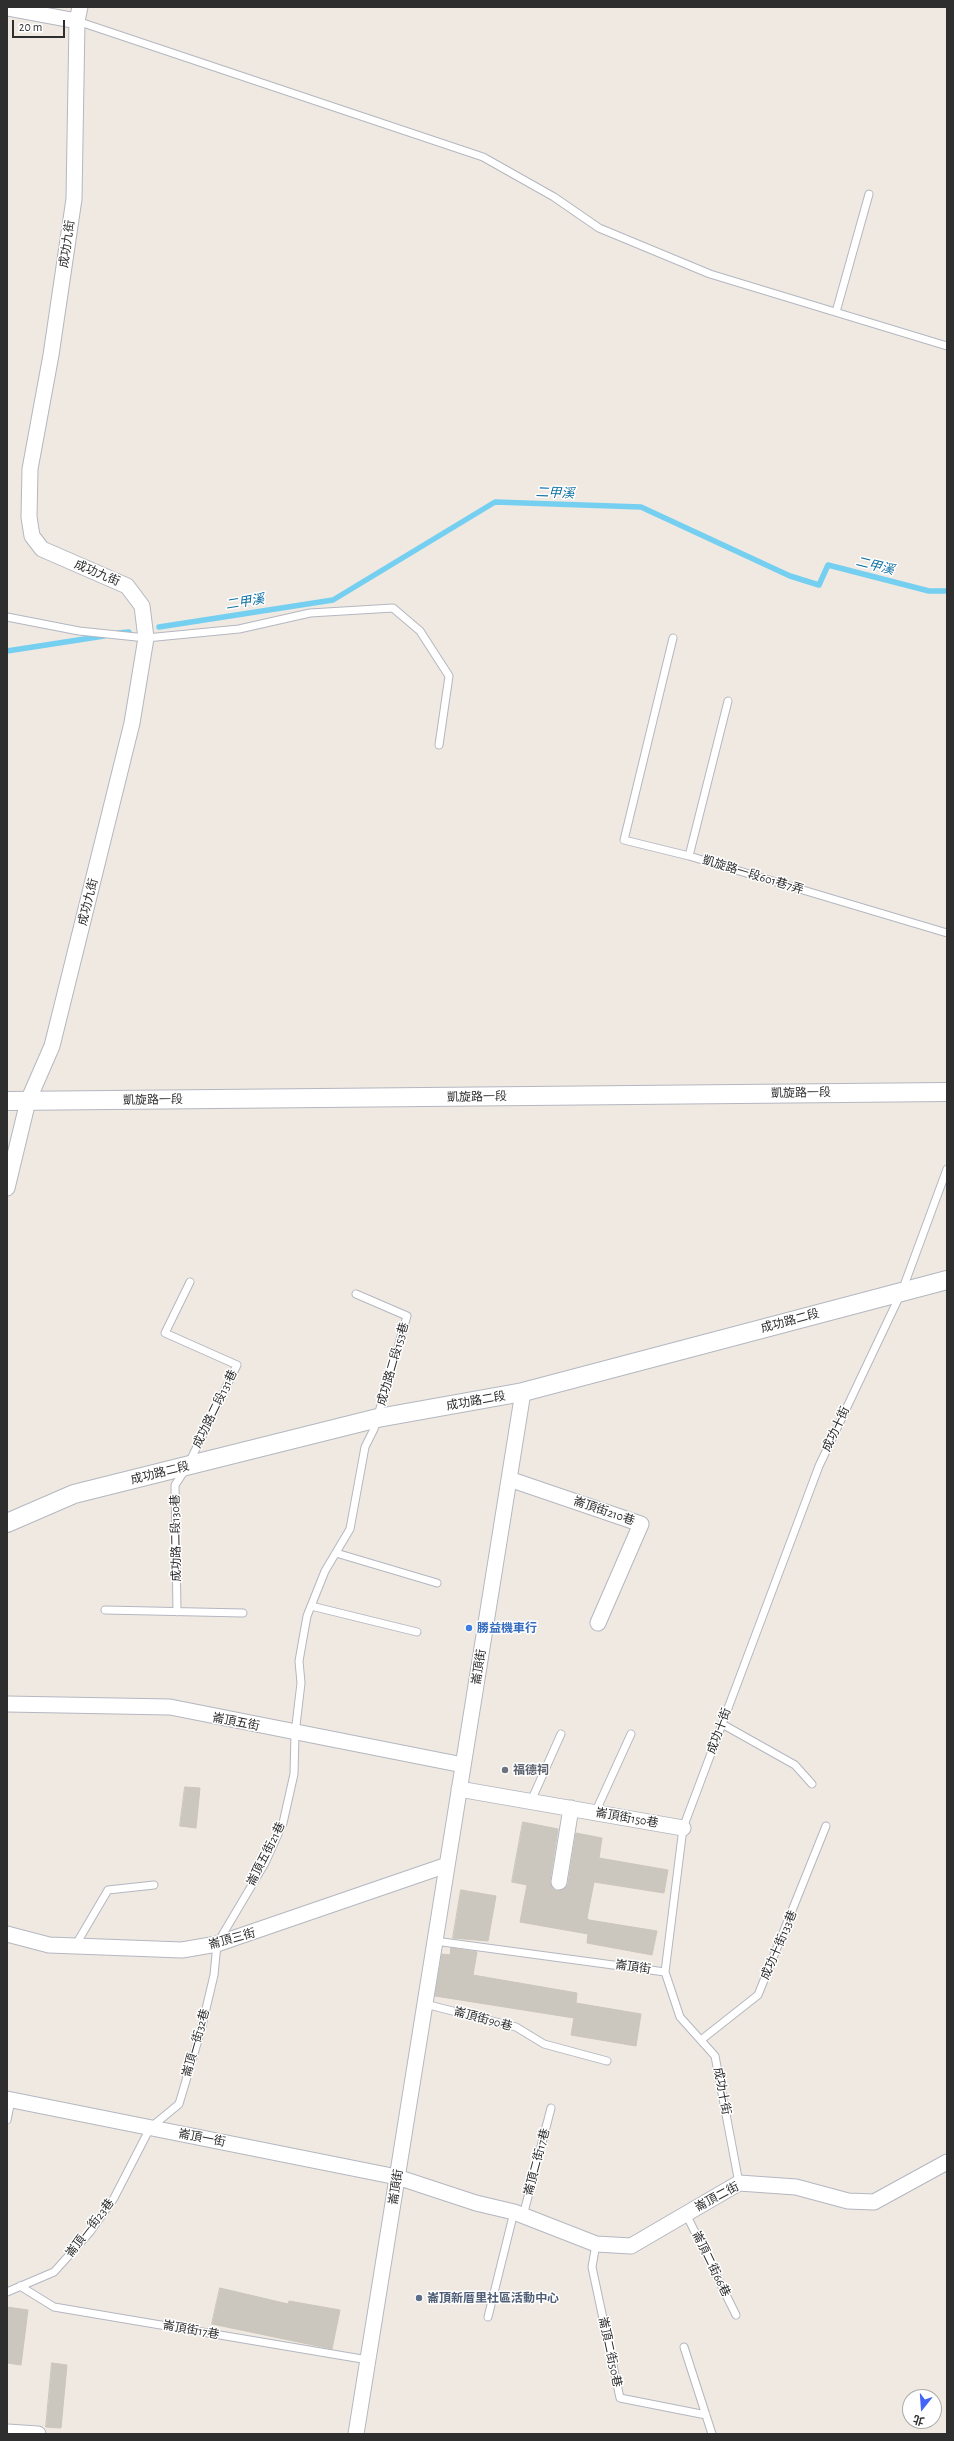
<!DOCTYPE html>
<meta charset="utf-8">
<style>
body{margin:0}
#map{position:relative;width:954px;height:2441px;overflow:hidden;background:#efe9e1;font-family:"Alegreya Sans","Noto Sans TC",sans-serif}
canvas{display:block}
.frame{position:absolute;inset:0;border:8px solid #2e2e2e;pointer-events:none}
.north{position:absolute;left:902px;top:2389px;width:40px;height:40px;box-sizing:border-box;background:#fff;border:1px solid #ababab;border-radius:50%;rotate:197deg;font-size:11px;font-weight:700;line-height:16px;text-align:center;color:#2e2e2e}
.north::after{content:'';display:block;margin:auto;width:14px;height:18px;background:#4264fb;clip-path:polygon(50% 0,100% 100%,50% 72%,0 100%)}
.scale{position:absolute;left:12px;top:20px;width:53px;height:18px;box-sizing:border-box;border:2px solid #2e2e2e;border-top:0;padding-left:5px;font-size:12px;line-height:14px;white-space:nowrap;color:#2e2e2e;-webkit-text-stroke:3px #fff;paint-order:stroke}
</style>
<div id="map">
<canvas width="954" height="2441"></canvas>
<div class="frame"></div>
<div class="north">北</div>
<div class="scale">20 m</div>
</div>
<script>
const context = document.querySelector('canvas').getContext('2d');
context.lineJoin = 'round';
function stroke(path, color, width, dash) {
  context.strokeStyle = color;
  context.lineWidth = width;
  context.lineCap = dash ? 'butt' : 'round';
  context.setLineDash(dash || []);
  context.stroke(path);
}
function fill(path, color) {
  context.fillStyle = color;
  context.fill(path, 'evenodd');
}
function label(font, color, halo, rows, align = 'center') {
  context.font = font + ' "Alegreya Sans","Noto Sans TC",sans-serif';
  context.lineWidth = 3;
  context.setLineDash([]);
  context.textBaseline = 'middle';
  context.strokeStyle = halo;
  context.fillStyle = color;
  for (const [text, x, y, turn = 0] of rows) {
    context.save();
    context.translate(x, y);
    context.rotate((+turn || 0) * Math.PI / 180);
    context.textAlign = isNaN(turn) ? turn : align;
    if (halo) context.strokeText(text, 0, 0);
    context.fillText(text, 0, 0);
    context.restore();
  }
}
const stream = new Path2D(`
 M159,627L333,600L495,502L641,507L790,576L819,585L828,565L929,591H947
 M118,633L129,632
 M7,651L104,636`);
const building = new Path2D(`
 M185,1787L200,1788L196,1828L180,1826Z
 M523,1822L558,1829L550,1881L553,1889L557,1891L563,1890L568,1884L576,1833L602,1838L599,1858L668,1870L664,1893L594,1882L587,1918L589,1920L657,1931L652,1955L587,1943L588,1934L520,1922L527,1885L512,1882Z
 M461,1890L496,1896L488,1941L453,1938Z
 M451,1948L477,1952L473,1975L577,1993L576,2003L641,2014L636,2046L571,2035L574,2018L435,1996L442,1954L450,1955Z
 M220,2288L288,2304L289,2301L340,2310L332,2349L212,2324Z
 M7,2307L28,2310L21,2365L7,2363Z
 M52,2363L67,2365L61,2428L46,2427Z`);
const service = new Path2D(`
 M77,21L483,157L554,197L599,228L710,274L947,346
 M836,312L869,194
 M7,617L79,631L146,638L239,629L310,613L393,608L420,631L449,676L439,745
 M673,638L624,840L689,856L947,933
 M689,856L728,701
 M336,1553L437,1583
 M311,1606L417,1632
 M105,1610L243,1613
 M177,1612L175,1485L187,1467L237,1365L165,1333L190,1282
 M722,1724L795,1765L812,1784
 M531,1801L561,1734
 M595,1813L631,1734
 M435,1941L665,1972
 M75,1946L108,1890L154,1885
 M425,2004L516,2027L544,2044L607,2061
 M701,2040L758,1995L826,1826
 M7,2120L11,2100
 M739,2183L715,2056L680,2017L665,1972L683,1828L819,1466L902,1291L947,1169
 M686,2214L736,2315
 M523,2216L551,2108
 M596,2244L592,2267L620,2398L706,2415
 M20,2286L54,2307L368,2360
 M7,2292L54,2272L90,2232L114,2198L150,2128L179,2104L201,2030L214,1975L217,1944L265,1863L283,1823L294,1774L295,1734L301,1683L299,1661L307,1616L325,1571L350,1529L365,1447L374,1429L407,1316L356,1294
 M488,2317L514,2212
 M684,2347L712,2434`);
const minor = new Path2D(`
 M7,8L77,21
 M7,1188L28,1101L52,1046L132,723L146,638L142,606L127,586L42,549L32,536L29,517L30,469L51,355L74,199L77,21L80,7
 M509,1479L641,1524L598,1623
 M7,1704L170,1707L463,1765
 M459,1789L683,1828
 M559,1882L571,1808
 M7,1934L49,1945L182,1950L217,1944L447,1865
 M7,2099L397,2177L476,2203L514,2212L596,2244L631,2246L739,2183L796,2187L848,2201L874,2202L947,2162
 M7,2432L38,2434
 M356,2434L523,1392`);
const tertiary = new Path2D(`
 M7,1101L947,1092
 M7,1523L74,1494L378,1418L523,1392L947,1280`);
const markers = [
 [469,1628,4,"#3f7fe0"],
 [505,1770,4,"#6b7280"],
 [419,2298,4,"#5c6f8a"]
];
const streetNames = [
 ["成功九街",67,244,-82],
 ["成功九街",97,573,23],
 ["凱旋路一段601巷7弄",753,875,17],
 ["成功九街",88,902,-76],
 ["凱旋路一段",801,1093,-1],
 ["凱旋路一段",477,1097,-1],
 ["凱旋路一段",153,1100,-1],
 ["成功路二段",790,1321,-15],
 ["成功路二段153巷",393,1364,-74],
 ["成功路二段",476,1401,-10],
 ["成功路二段131巷",215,1409,-64],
 ["成功十街",836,1429,-65],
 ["成功路二段",160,1473,-14],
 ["崙頂街210巷",604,1511,19],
 ["成功路二段130巷",176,1538,-91],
 ["崙頂街",479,1667,-81],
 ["崙頂五街",236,1722,11],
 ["成功十街",719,1731,-70],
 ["崙頂街150巷",627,1818,10],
 ["崙頂五街21巷",266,1854,-63],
 ["崙頂三街",232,1939,-15],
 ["成功十街133巷",779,1945,-67],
 ["崙頂街",633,1967,8],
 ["崙頂街90巷",483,2019,15],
 ["崙頂一街32巷",196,2043,-74],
 ["成功十街",722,2091,79],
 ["崙頂一街",202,2138,11],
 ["崙頂二街17巷",537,2162,-75],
 ["崙頂街",396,2187,-81],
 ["崙頂二街",717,2197,-28],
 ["崙頂一街23巷",90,2228,-52],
 ["崙頂二街66巷",711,2264,64],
 ["崙頂街17巷",191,2330,10],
 ["崙頂二街50巷",610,2352,78]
];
const shopNames = [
 ["勝益機車行",477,1628]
];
const worshipNames = [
 ["福德祠",513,1770]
];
const serviceNames = [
 ["崙頂新厝里社區活動中心",427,2298]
];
const waterNames = [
 ["二甲溪",555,493,2],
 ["二甲溪",875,566,14],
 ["二甲溪",245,602,-9]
];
stroke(stream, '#75cff0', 5.5);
fill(building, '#cbc7bf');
stroke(building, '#cbc5ba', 1);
stroke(service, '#b4b7c1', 9);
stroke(minor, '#b4b7c1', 17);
stroke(tertiary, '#b4b7c1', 20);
stroke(service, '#fff', 7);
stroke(minor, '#fff', 15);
stroke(tertiary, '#fff', 18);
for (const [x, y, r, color] of markers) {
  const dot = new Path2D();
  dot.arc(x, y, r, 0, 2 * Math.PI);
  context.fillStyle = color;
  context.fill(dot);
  stroke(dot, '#fff', 1.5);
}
label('12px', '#2e2e2e', '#fff', streetNames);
label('bold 12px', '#366cbe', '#fff', shopNames, 'left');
label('bold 12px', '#5b616d', '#fff', worshipNames, 'left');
label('bold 12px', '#4e5e75', '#fff', serviceNames, 'left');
label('italic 13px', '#0d6fa3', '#fff', waterNames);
</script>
